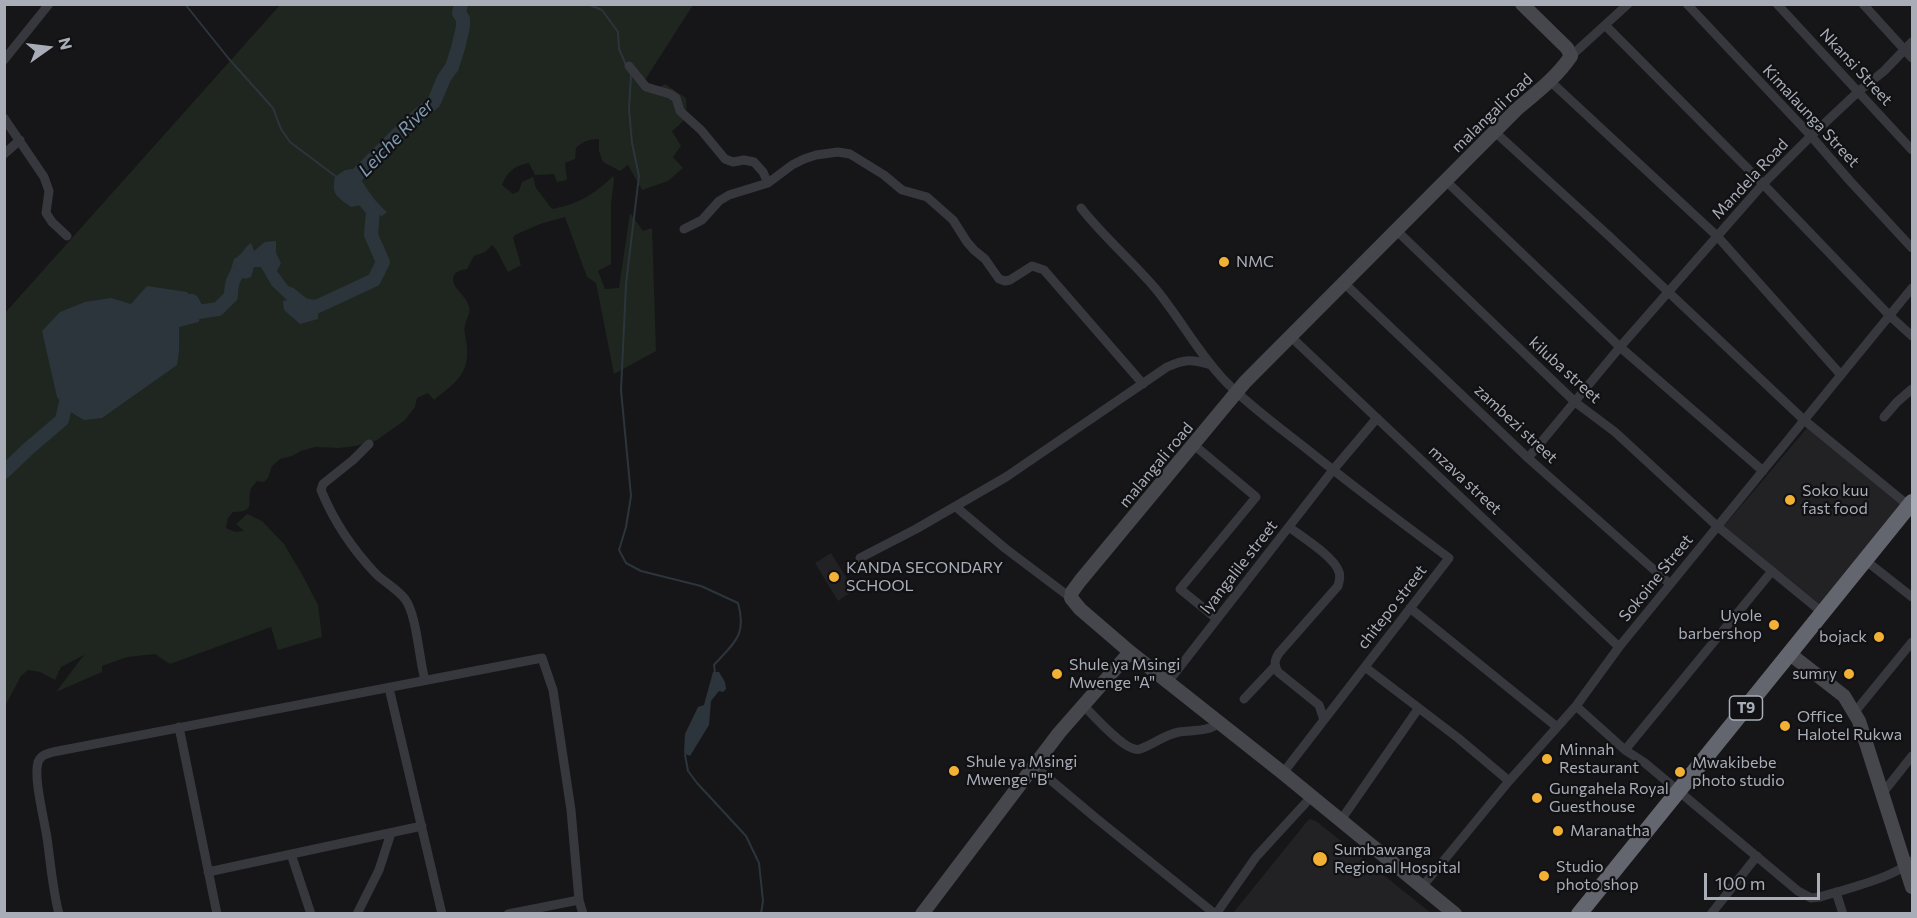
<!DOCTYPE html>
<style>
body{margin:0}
#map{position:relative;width:1917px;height:918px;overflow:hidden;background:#161618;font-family:Commissioner,sans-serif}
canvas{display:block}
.frame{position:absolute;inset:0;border:6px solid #a8adb8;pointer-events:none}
.north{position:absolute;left:18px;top:18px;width:60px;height:60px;-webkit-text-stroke:4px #111113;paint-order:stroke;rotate:76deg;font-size:16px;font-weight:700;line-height:24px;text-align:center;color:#a8adb8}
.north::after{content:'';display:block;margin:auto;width:21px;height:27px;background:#a8adb8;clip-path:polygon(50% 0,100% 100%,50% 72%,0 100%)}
.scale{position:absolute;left:1704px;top:873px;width:116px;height:27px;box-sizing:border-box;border:3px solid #a8adb8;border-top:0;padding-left:8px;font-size:18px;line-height:21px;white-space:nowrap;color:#a8adb8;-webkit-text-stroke:4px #111113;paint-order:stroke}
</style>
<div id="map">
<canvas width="1917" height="918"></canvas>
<div class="frame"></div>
<div class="north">N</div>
<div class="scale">100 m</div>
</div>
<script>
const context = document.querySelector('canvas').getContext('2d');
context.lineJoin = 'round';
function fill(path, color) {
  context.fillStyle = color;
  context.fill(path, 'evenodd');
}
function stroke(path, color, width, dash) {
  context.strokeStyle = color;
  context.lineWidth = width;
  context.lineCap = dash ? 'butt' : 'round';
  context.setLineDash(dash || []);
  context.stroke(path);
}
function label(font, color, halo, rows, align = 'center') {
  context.font = font + ' Commissioner,sans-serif';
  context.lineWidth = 4.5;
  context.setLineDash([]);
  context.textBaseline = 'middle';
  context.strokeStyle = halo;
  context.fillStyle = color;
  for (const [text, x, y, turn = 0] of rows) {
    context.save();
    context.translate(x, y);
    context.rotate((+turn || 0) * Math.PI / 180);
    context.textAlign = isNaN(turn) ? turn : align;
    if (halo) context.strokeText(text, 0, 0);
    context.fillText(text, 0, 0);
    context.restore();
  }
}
const built = new Path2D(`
 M1807,428L1903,507L1823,607L1724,526Z
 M831,553L854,590L838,601L815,563Z
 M1309,819L1316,821L1431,913H1233Z`);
const green = new Path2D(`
 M280,5H693L645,80L656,89L665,84L686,98C687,115 687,120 672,131L681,146L673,157L683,168L668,181L642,190L628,165L620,171L603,162L599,151V139C589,139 584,141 576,148L575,159L565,163L567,180L557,182L554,174L535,175L529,163C514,166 508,171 502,185L513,194L519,191L522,182L533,177L536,188L552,209C578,204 594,195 613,176L614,179L611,204V264L598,271L605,289L619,288L630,213L643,231L652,228L656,351L614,374L596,283L587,277L565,217L540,224L515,235L513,238L521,265L508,272L497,251L492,245L485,252L474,256L467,269C461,270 454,271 453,279C453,289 467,296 469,307C471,314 466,318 465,325C463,332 467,341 467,348C469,376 453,384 434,400L428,393L417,398L415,407L405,420L377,440L356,446L339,448L315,447L301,451L292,456L280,459L272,466L268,478L264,482L257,481C255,484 252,486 251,489C246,501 258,512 233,512L228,518L226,528L235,532L244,531L236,524L247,514L262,521L284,544L303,576L318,605L322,637L278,650L271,627L170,664L155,654L127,657L102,666V672L56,692L84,655L61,667L55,680L40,672L28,670L21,676L5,706V313Z`);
const water = new Path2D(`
 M353,169C365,184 372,200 387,212L382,216L361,205L351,207C338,197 331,196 335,177L345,170Z
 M276,241V253L281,263L277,271L288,286C295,288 296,290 301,294C312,303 319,304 318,319L300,324L284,310L283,301L287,300L272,286L261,267H254L251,277L245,279L237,275L228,279L234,259C245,253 243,248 251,243L254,251L265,242Z
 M147,286L187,292L201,307L199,322L179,327V351L177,365L102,418L84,420L69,411L57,397L42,331L60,312L85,302L111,298L131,304Z
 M713,672H719L725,682L726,689L723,692L719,691L711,701L709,725L690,756L684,753L685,734L698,707L704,705Z`);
const stream = new Path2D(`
 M185,4L229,59L273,108L281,129L290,142L338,178
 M587,4L602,10L618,32L619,49L626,65
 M631,75L629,109L632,143L639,176L626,284L621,390L631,496L626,527L619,550L626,563L641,571L701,586L738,603C747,635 735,642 714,665L715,673
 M687,753L685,755L688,771L697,783L746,836L759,863L763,901L761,914`);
const river = new Path2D(`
 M190,301H192L198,312L218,309L231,296C231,281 235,273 247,264
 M299,303L301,305L316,307L374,280L383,262L371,235L373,211L366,202L357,195L352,183L357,175L409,123L434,102L444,78L452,67L458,48L463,27V19L459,13L461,4
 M4,472L28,449L62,420L69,389`);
const street = new Path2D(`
 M1687,4L1811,136L1850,181L1912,248
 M1777,4L1912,150
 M1863,4L1912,58
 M1605,25L1763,184L1890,316L1912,336
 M1571,56L1628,4
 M4,60L49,4
 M629,66L646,87L670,94L676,98L680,111L701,130L725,159L733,162L744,160L754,162L763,172L768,183
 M1550,81L1717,236L1841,375
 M4,118L44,177L49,191L46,213L52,222L67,236
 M1495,132L1609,236L1804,420L1909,506
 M4,154L20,140
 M1446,181L1620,347L1763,471
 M1081,208C1103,236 1131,260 1155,288C1180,318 1200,356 1227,383C1251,407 1280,428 1308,450C1354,487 1402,523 1449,558L1283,773
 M684,229L702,220L719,201L729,195L768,183L792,165L804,159L816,155L838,152L850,154L884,175L902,190L927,197L953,220L967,242L974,250L985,259L999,279L1005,281L1010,280L1032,266L1044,270L1143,384
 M1396,230L1575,402L1615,432L1717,526L1823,613
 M1344,283L1528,458L1670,584
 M1290,336L1619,647
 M1884,417L1897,402L1912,389
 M369,444L353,460L323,484L321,490C334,522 353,550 377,575C386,583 398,590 405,599C417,615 419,660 425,680
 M1194,445L1256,497L1180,589L1217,619
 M1528,458L1620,347L1763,184L1811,136L1859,91L1884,71L1912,42
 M956,507L1006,549L1071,598
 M1289,527C1302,537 1335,557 1339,572C1341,577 1339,581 1338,586L1279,653C1274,661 1274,664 1278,672L1319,705L1324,720
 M860,558L916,529L1006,477L1167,367C1185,359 1192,359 1211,365
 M1865,560L1912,597
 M1410,608L1557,727
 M1365,667L1458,738L1509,781
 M1168,682L1333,470L1377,418
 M389,688L442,914
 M1244,699L1275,666
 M1083,705C1093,715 1127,754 1140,749C1154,744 1164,735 1179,732C1192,730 1208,732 1219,723
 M1576,706L1625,750L1645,763L1798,891L1811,898L1820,897C1846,889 1893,878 1912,861
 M1854,713L1912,642
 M179,727L217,914
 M1625,750L1772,571
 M1034,766L1097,819L1215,914
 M1882,794L1912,756
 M1341,820L1418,709
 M291,854L311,914
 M208,872L422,826
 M1422,887L1509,781L1576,706L1619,647L1912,288
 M1836,892L1843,914
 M59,914C53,891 51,868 48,845C46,825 33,780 38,762C41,755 46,754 53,752C216,720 379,689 542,658L553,690L571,810L579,900L583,914
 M357,914L379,870L391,833
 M508,914L579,900
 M1216,914L1256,857L1312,796
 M1711,914L1757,856`);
const secondary = new Path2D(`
 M1790,654L1844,696L1859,721L1912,887
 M922,914L1059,733L1130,652
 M1455,914L1283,773L1130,652L1080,609L1071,598L1072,592L1080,581L1245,382L1517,109C1536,93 1557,77 1571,56L1567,48L1522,4`);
const highway = new Path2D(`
 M1579,914L1912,502`);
const markers = [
 [1224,262,6,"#f2b134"],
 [1790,500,6,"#f2b134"],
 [834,577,6,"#f2b134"],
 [1774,625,6,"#f2b134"],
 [1879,637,6,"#f2b134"],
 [1057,674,6,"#f2b134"],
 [1849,674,6,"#f2b134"],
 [1785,726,6,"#f2b134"],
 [1547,759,6,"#f2b134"],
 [954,771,6,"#f2b134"],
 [1680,772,6,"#f2b134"],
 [1537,798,6,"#f2b134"],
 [1558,831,6,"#f2b134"],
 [1320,859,8,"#f2b134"],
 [1544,876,6,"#f2b134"]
];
const shields = [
 [1746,708,33]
];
const shieldNames = [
 ["T9",1746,708]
];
const streetNames = [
 ["Nkansi Street",1856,67,47],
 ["malangali road",1492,113,-44],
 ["Kimalaunga Street",1811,116,47],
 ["Mandela Road",1750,179,-47],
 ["kiluba street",1565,370,42],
 ["zambezi street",1516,424,43],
 ["malangali road",1156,465,-50],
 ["mzava street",1465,480,43],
 ["lyangalile street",1239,567,-52],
 ["Sokoine Street",1656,578,-51],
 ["chitepo street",1392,607,-52]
];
const poiNames = [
 ["NMC",1236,262],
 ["Soko kuu",1802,491],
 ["fast food",1802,509],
 ["KANDA SECONDARY",846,568],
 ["SCHOOL",846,586],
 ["Uyole",1762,616,"right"],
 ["barbershop",1762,634,"right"],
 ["bojack",1867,637,"right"],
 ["Shule ya Msingi",1069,665],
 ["Mwenge \"A\"",1069,683],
 ["sumry",1837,674,"right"],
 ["Office",1797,717],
 ["Halotel Rukwa",1797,735],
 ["Minnah",1559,750],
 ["Restaurant",1559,768],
 ["Shule ya Msingi",966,762],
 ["Mwenge \"B\"",966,780],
 ["Mwakibebe",1692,763],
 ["photo studio",1692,781],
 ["Gungahela Royal",1549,789],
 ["Guesthouse",1549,807],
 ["Maranatha",1570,831],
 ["Sumbawanga",1334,850],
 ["Regional Hospital",1334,868],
 ["Studio",1556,867],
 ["photo shop",1556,885]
];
const waterNames = [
 ["Leiche River",396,138,-46]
];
fill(built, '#222225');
fill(green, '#1e261f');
fill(water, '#2c353c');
stroke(stream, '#2c353c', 2);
stroke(river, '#2c353c', 14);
stroke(street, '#37383d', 9);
stroke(secondary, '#45474d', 14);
stroke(highway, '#63666e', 16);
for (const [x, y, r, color] of markers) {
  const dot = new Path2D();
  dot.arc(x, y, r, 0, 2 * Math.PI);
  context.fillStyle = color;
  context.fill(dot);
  stroke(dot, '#111113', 2);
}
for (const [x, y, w] of shields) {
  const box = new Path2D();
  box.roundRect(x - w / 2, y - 12, w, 24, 4.5);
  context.fillStyle = '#111113';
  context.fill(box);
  stroke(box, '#a8adb8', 1.5);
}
label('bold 15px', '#a8adb8', null, shieldNames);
label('16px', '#a8adb8', '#111113', streetNames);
label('16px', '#a8adb8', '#111113', poiNames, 'left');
label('italic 18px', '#7f9bb3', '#111113', waterNames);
</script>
